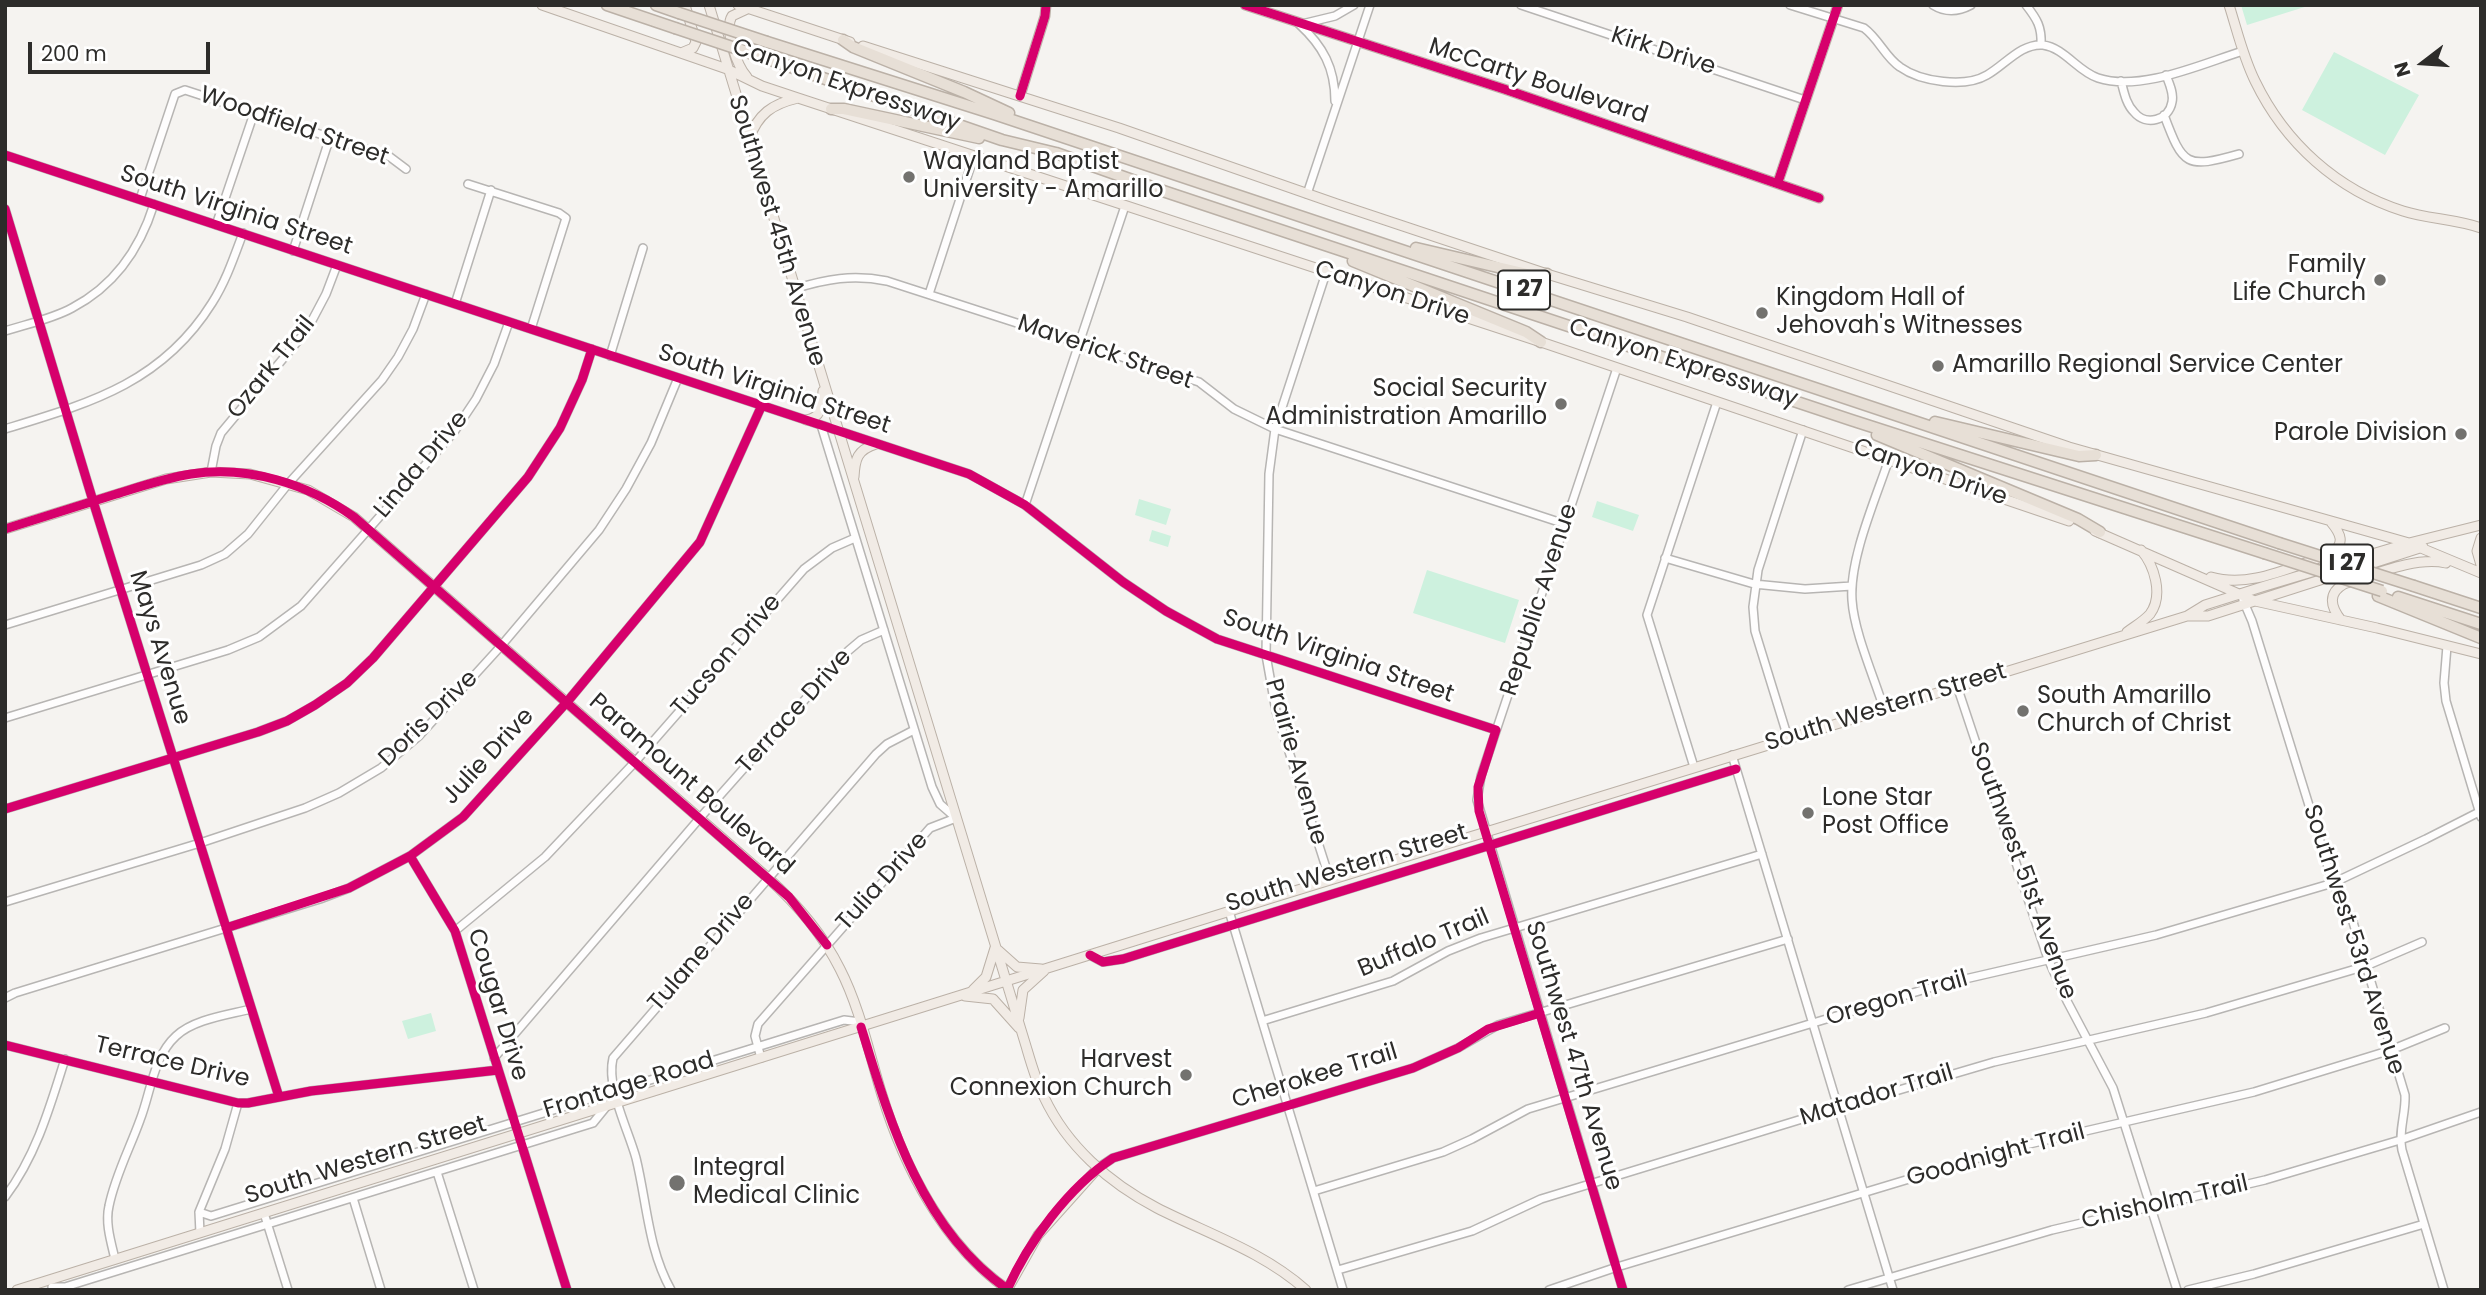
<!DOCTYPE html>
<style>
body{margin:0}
#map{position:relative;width:2486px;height:1295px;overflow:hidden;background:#f5f3f0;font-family:Poppins,sans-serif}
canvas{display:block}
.frame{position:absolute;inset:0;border:7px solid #2d2c2a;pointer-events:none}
.north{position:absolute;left:2388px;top:28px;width:70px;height:70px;-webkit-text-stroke:5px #fff;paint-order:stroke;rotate:253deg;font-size:19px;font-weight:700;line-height:28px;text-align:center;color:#2d2c2a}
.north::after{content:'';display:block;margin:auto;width:24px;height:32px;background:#2d2c2a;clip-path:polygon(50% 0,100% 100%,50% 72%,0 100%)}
.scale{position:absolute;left:28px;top:42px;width:182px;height:32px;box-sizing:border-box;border:4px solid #2d2c2a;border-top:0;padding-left:9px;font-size:21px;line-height:24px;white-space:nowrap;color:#2d2c2a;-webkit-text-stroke:5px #fff;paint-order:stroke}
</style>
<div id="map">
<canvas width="2486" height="1295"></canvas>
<div class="frame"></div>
<div class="north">N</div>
<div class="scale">200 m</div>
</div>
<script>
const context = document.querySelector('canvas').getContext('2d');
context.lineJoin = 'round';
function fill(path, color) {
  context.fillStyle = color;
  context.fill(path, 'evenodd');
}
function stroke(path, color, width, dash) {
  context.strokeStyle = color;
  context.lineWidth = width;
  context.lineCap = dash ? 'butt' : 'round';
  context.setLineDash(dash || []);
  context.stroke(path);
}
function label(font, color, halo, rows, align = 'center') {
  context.font = font + ' Poppins,sans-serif';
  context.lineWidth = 6;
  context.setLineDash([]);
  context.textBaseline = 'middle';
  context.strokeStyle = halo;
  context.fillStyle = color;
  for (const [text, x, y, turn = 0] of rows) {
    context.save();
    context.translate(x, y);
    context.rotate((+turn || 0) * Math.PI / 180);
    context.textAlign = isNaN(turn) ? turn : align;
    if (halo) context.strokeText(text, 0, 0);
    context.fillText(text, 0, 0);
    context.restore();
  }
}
const green = new Path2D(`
 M2241,5H2311L2247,25Z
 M2334,52L2419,95L2385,155L2302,110Z
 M1139,499L1171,509L1166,525L1135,515Z
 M1597,501L1639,515L1633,531L1592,517Z
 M1152,530L1171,536L1168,547L1149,541Z
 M1427,570L1519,600L1505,643L1413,613Z
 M431,1013L436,1031L408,1039L402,1021Z`);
const minor = new Path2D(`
 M1521,5L1805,100
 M1790,5L1864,28C1879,39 1885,57 1900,67C1921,82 1965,88 1987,75C2005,65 2021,43 2043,45C2065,48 2077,71 2098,78C2141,92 2201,64 2243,51
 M1933,5C1946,13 1958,12 1971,5
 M2026,5C2037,19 2042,27 2041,45
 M1306,23L1335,16L1354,5
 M1299,24C1323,46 1335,68 1335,101
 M2121,81C2124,92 2126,104 2134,112C2146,127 2169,120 2172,102C2174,93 2169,83 2166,75
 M2164,115C2183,166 2186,169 2239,154
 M5,155L969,474L1025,505L1123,582L1166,611L1217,639L1496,730
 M468,184L559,213L566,218L531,329
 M1307,194L1370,5
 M140,199L175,94L185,90L390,157L406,169
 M5,209L93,501L279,1097
 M216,225L254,113
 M293,251L330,137
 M1326,273L1275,429L1269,474L1266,655L1276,711L1330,880
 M794,289C826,279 853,274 887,281L1199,382L1234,409L1275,429L1565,524
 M929,294L974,156
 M455,304L491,190
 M5,331C27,324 52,319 72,308C114,286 140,249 154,204
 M610,356L643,248
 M1617,368L1481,776L1477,800L1623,1290
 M5,429C90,403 162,383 212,303C226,281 234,257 243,233
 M211,472L216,446L221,433L307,330L326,294L337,265
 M1025,505L1125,206
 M1665,558L1754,584L1805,589L1852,586
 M2243,600L2252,621L2333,883L2353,922L2405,1095C2406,1114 2398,1131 2402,1150L2444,1290
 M5,625L201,565L225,554L248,534L288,484L382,380L398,357L413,329L426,294
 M2447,646L2444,683L2446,701L2481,817
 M1957,686L2048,959L2067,1001L2113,1088L2177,1290
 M1884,709C1874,677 1854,632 1852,600C1849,559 1876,498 1889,459
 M5,718L228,650L259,637L301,606L454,432L476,399L494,364L509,322
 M1788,738L1755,631L1753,607L1758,570L1803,430
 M1732,755L1893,1290
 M1694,767L1647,615L1717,402
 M5,809L258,732L287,721L315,705L347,683L373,658L528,477L560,428L582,380L592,349
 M410,856L455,931L567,1290
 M5,902L200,843L305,808L339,793L381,768L419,736L501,646L599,530L626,489L651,443L678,378
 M1229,911L1343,1290
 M455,931L545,857L635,762L804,569L832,548L855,538
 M1090,955L1103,962L1123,959L1736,769
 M5,998L15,993L320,899L349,888L410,856L463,817L567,702L700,542L762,405
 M1262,1021L1393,981L1448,951L1481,938L1762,854
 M5,1045L238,1103H248L311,1091L498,1070
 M494,1058L699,819L848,651L861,640L884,630
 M761,1058L755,1036L758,1024L930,828L956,818L940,804L932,787L821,425
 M1098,1168L1113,1158L1413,1068L1458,1048L1498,1025L1788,939
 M437,1172L474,1290
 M1314,1191L1443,1152L1472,1139L1528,1109L1939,985L2156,935L2333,883L2426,839L2481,811
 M5,1197C36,1156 50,1107 65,1059
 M353,1198L381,1290
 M199,1212L211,1216L844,1020L860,1022
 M264,1213L288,1290
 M200,1233L199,1212L225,1149L238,1103
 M115,1259C111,1242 105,1223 109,1206C115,1176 130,1148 140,1120C151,1092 153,1057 176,1036C194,1019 228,1015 251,1009
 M1338,1270L1472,1231L1541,1199L1838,1108L1994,1062L2206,1013L2366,966L2422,942
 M52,1287H65L593,1123L606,1107
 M671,1290C648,1249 647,1203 636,1158C628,1129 606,1087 613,1058L876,754L887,744L914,730
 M1549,1290L1617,1267L2012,1148L2254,1092L2391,1050L2445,1028
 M1848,1290L2052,1230L2265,1180L2400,1140L2481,1112
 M2188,1290L2254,1274L2424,1224`);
const major = new Path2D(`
 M542,5L727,69L762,86L798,98L1541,342L2069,521
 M709,5L1026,1046C1031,1063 1036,1081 1044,1097C1067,1146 1109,1183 1157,1208C1208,1234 1262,1251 1306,1290
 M738,5L850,42
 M1245,5L1504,89L1819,198
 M2229,5C2237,30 2243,57 2255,81C2285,143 2337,190 2403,211C2428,219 2456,219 2481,228
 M863,46L1119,128L1337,204L1547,274L1687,317L2069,447L2409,543L2481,573
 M681,53L693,48L696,42L685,5
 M747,77C737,66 724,29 732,16L747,9
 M1020,96L1045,16L1046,5
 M749,139C758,114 772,104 798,98
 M1778,182L1838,5
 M806,420C822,418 822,405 823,391
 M854,477C855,459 857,450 876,444
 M5,529L166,479L211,472L250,474L308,490L354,517L768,878C797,904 822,933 840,969C860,1008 869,1053 882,1095C904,1167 944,1245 1007,1289
 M2095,531L2255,601L2377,628L2481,654
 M2481,538L2477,551L2481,565
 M2211,577C2252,589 2293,565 2332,554C2345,543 2341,534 2331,522
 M2189,616H2208L2423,547
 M2341,620C2330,606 2328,593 2344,584C2373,575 2416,556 2446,563
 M2127,632C2135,626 2144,621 2150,614C2164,595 2154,565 2141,550
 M998,950L1017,967L1041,969
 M973,990L986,977L995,948
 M965,996L993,999L1019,1028
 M1019,1018L1023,990L1044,971
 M17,1290L1275,897L2187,616L2205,605L2265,586L2409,543L2481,525
 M1007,1290L1038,1235L1098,1168`);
const highway = new Path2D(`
 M607,5L675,28
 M656,5L679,13
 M843,40L853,47L964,92L1009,113
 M767,42L994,114L2279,543
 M762,57L1002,140L1056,153L1166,192L1851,420L2264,553
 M831,109H844L979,138
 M1416,248L1536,276L1547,274
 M1353,261L1526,332L1541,342
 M1935,422L2079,456L2096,455
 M1877,435L2078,519L2100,532
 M2414,586L2481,608
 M2378,596L2481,638
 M2398,597L2481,624`);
const highwayBridge = new Path2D(`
 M679,13L767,42
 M675,28L762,57
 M2279,543L2414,586
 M2264,553L2382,591`);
const cycleway = new Path2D(`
 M1245,5L1504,89L1819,198
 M1020,96L1045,16L1046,5
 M5,155L969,474L1025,505L1123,582L1166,611L1217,639L1496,730L1478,787L1479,811L1623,1290
 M1778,182L1838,5
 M5,209L93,501L279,1097
 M5,529C41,518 77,506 113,495C139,487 165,478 191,474C248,465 308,484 354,517L789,897L827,945
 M5,809L258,732L287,721L315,705L347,683L373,658L528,477L560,428L582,380L592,349
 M410,856L455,931L567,1290
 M226,928L349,888L410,856L463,817L567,702L700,542L762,405
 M1090,955L1103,962L1123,959L1736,769
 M861,1027C890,1122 921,1229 1007,1289
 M5,1045L238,1103H248L311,1091L498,1070
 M1007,1290C1028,1242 1069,1187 1113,1158L1413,1068L1458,1048L1488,1029L1540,1013`);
const markers = [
 [909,177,7,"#73726f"],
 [2380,280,7,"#73726f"],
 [1762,313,7,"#73726f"],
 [1938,366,7,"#73726f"],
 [1561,404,7,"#73726f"],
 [2461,434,7,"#73726f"],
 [2023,711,7,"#73726f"],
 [1808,813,7,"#73726f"],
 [1186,1075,7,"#73726f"],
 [677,1183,9,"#73726f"]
];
const shields = [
 [1524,290,52],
 [2347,564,52]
];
const shieldNames = [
 ["I 27",1524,290],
 ["I 27",2347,564]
];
const streetNames = [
 ["Kirk Drive",1663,52,18],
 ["McCarty Boulevard",1538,82,18],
 ["Canyon Expressway",846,86,19],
 ["Woodfield Street",294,127,19],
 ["South Virginia Street",236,211,18],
 ["Southwest 45th Avenue",776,231,73],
 ["Canyon Drive",1392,294,18],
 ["Maverick Street",1105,353,19],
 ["Canyon Expressway",1683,364,18],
 ["Ozark Trail",272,368,-51],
 ["South Virginia Street",774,390,18],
 ["Linda Drive",422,465,-50],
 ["Canyon Drive",1930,473,19],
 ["Republic Avenue",1540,600,-72],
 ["Mays Avenue",159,648,73],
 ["Tucson Drive",727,656,-49],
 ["South Virginia Street",1338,657,19],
 ["South Western Street",1886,708,-17],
 ["Terrace Drive",795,712,-48],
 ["Doris Drive",429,719,-44],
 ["Julie Drive",489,757,-47],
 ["Prairie Avenue",1295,762,74],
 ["Paramount Boulevard",691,785,41],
 ["South Western Street",1347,869,-17],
 ["Southwest 51st Avenue",2022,871,70],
 ["Tulia Drive",883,882,-48],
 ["Southwest 53rd Avenue",2353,940,72],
 ["Buffalo Trail",1424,944,-23],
 ["Tulane Drive",702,953,-49],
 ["Oregon Trail",1897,999,-16],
 ["Cougar Drive",497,1005,73],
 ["Southwest 47th Avenue",1573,1056,73],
 ["Terrace Drive",172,1063,13],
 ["Cherokee Trail",1315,1077,-17],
 ["Frontage Road",629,1086,-17],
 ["Matador Trail",1877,1096,-17],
 ["Goodnight Trail",1996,1156,-15],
 ["South Western Street",366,1161,-17],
 ["Chisholm Trail",2165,1203,-13]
];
const poiNames = [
 ["Wayland Baptist",923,163],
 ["University - Amarillo",923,191],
 ["Family",2366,266,"right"],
 ["Life Church",2366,294,"right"],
 ["Kingdom Hall of",1776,299],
 ["Jehovah's Witnesses",1776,327],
 ["Amarillo Regional Service Center",1952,366],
 ["Social Security",1547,390,"right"],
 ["Administration Amarillo",1547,418,"right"],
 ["Parole Division",2447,434,"right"],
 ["South Amarillo",2037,697],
 ["Church of Christ",2037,725],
 ["Lone Star",1822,799],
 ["Post Office",1822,827],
 ["Harvest",1172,1061,"right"],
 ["Connexion Church",1172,1089,"right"],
 ["Integral",693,1169],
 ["Medical Clinic",693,1197]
];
fill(green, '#cdf1de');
stroke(minor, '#b7b5b3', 10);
stroke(major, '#bbb1a7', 11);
stroke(highway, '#bbb1a7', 13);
stroke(minor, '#fefdfd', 7);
stroke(major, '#f1ebe5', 9);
stroke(highway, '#e7dfd6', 10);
stroke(highwayBridge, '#bbb1a7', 13, []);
stroke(highwayBridge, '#e7dfd6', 10);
stroke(cycleway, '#d6006c', 9);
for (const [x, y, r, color] of markers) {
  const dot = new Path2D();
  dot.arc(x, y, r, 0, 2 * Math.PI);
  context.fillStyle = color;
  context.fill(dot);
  stroke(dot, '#fff', 2.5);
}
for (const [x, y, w] of shields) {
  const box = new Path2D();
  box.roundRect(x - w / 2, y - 19.5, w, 39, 5);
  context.fillStyle = '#fff';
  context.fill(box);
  stroke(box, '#2d2c2a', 2);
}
label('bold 23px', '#2d2c2a', null, shieldNames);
label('24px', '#2d2c2a', '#fff', streetNames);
label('24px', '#2d2c2a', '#fff', poiNames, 'left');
</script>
